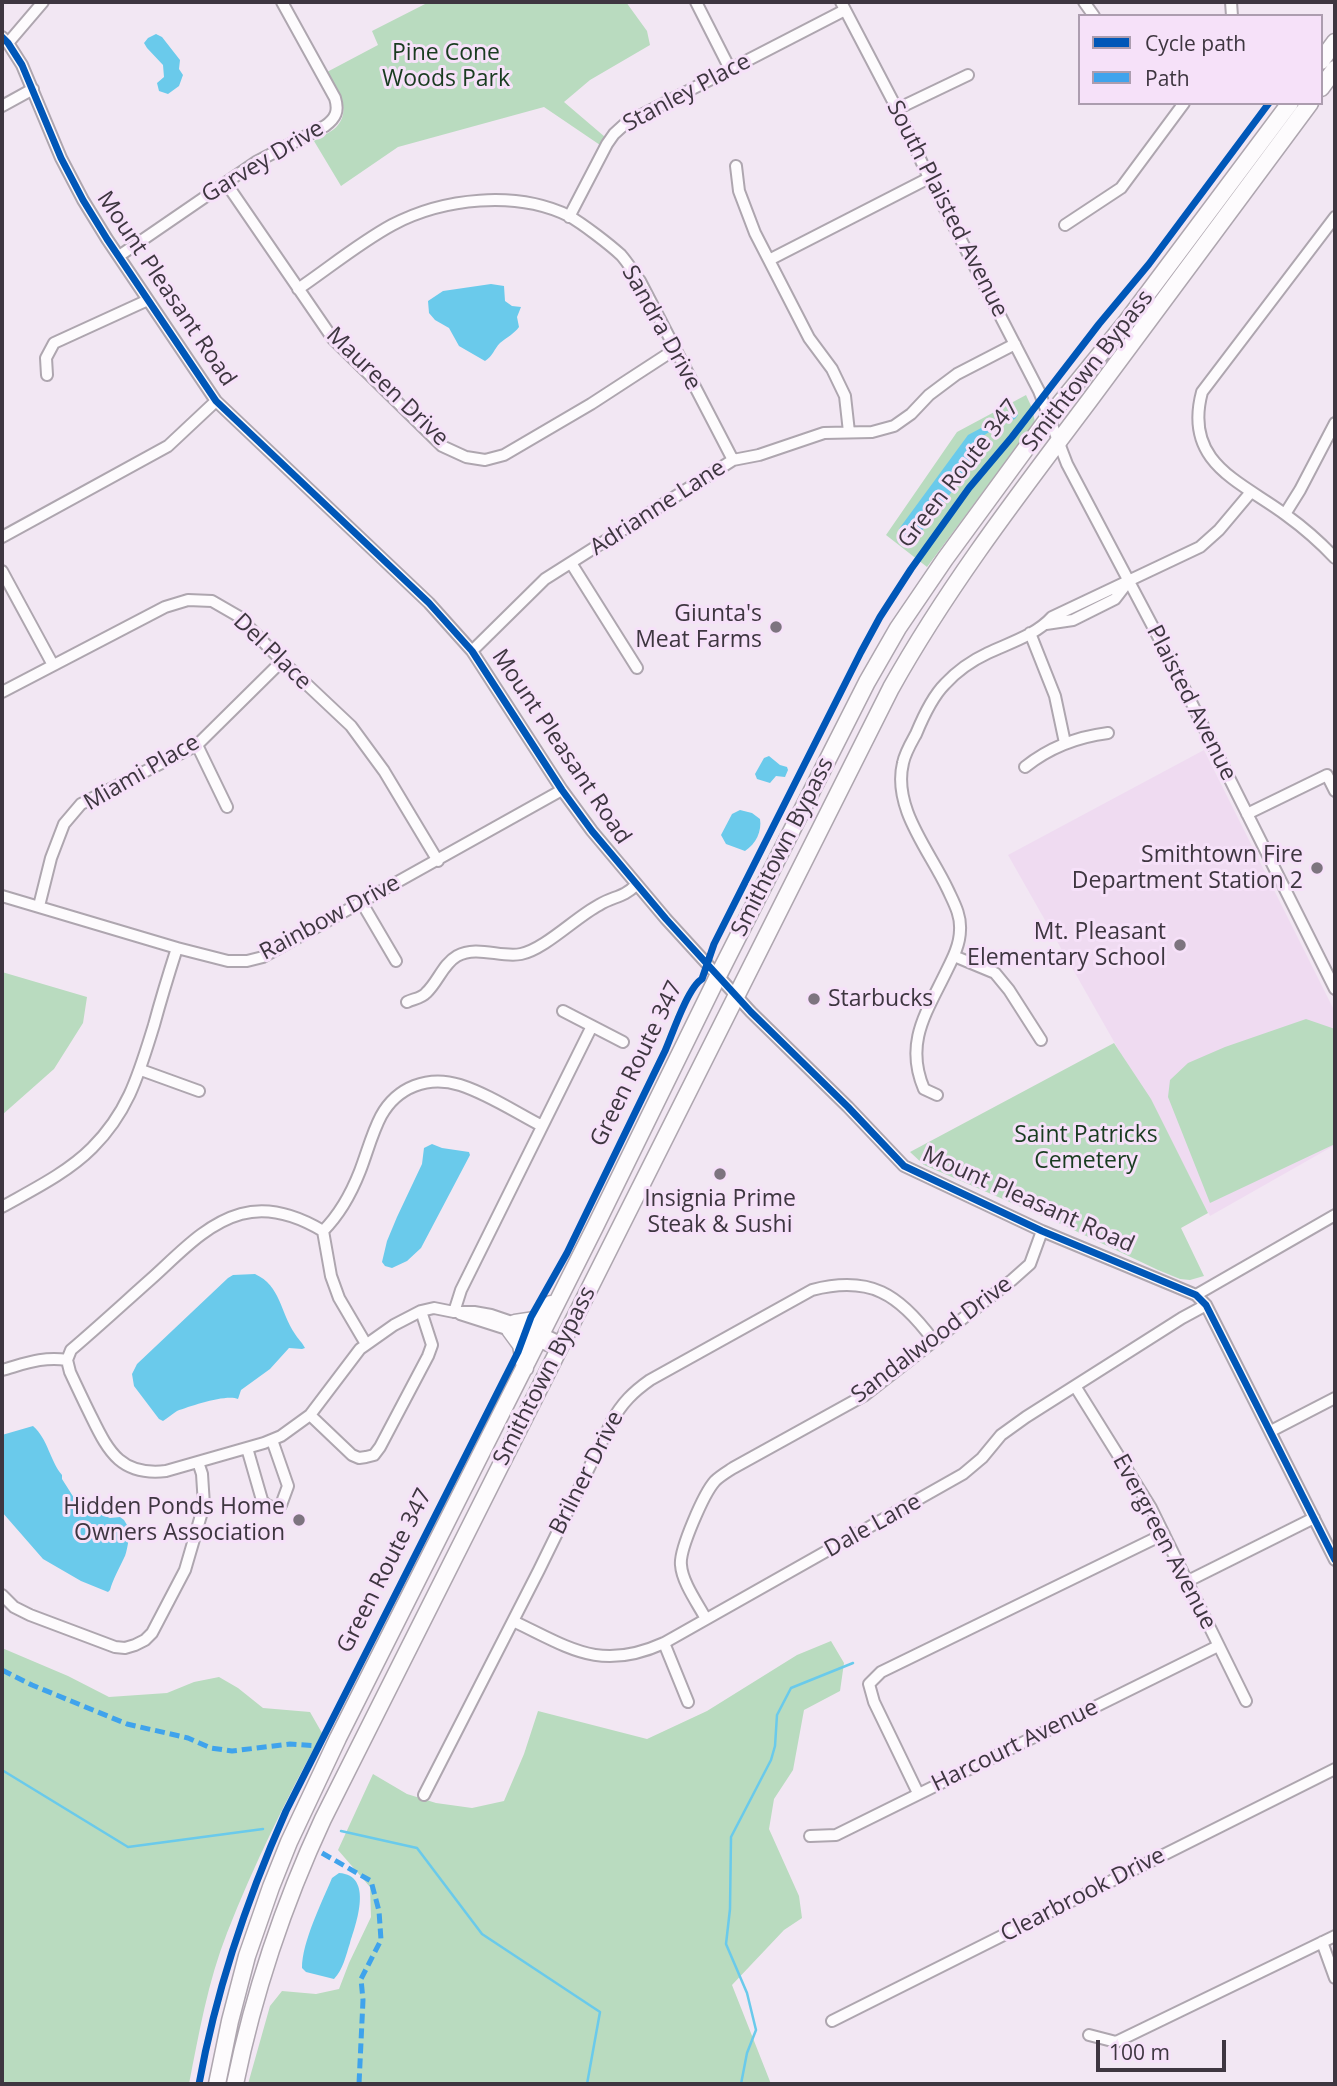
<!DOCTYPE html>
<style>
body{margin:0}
#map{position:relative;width:1337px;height:2086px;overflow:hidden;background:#f2e7f3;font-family:"Open Sans",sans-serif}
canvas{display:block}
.frame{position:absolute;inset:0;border:4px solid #3e3640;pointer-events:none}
.legend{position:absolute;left:1078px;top:14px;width:245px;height:91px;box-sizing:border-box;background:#f6e1f9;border:2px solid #ac9daf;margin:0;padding:9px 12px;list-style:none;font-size:21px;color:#3e3640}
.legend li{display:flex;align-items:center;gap:14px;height:35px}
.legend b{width:35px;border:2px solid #ac9daf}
.scale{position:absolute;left:1096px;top:2040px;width:130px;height:32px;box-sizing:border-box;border:4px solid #3e3640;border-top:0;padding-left:9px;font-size:21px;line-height:24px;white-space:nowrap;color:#3e3640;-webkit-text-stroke:5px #f6e1f9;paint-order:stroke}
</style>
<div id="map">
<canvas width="1337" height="2086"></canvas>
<div class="frame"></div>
<ul class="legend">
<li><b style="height:9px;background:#0057b8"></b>Cycle path</li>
<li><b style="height:9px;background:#3fa3ec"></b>Path</li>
</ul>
<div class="scale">100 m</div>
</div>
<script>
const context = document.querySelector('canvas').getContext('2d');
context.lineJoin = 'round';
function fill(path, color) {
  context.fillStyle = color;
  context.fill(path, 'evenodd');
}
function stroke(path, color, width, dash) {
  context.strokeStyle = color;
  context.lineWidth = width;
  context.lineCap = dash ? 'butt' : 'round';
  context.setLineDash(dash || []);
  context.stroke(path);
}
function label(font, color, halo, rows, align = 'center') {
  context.font = font + ' "Open Sans",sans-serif';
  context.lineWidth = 6;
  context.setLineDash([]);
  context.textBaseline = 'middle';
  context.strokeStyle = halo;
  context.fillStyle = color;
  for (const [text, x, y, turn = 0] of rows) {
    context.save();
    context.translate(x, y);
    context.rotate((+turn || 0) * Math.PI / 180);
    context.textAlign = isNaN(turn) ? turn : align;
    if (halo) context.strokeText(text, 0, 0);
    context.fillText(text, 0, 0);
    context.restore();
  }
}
const built = new Path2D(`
 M1204,750L1335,1012V1145L1210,1216L1147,1095L1121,1054L1008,855Z`);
const green = new Path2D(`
 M429,2H626L647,31L650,45L590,80L564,102L605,137L600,145L544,107L398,147L341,186L314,141C321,136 333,132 338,125C352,108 336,88 327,72L378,45L372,31Z
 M1026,395L1032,408L1035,422L927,567L886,535L957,432Z
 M2,972L87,997L83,1023L54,1069L2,1115Z
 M1306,1019L1335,1029V1144L1210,1203L1168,1097L1170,1080L1188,1063L1225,1047Z
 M1114,1043L1151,1099L1208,1213L1181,1228L1204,1276L1190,1280L1180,1279L1158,1270L1063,1225L924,1165L910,1152Z
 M831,1641L844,1663L840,1691L804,1710L793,1770L774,1799L769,1829L799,1896L802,1918L784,1930L732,1985L771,2084H248L270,2006L282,1991L316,1994L339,1989L349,1963L371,1917L370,1887L338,1850L373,1774L407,1794L436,1803L472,1808L504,1801L524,1754L538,1711L647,1739L707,1711L797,1655Z
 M2,1648L68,1676L109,1697L167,1693L194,1682L219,1677L238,1688L263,1708L310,1712L322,1733C287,1798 254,1864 227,1933C208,1981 199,2033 189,2084H2Z`);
const water = new Path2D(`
 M156,34L162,37L180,60L179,69L183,75L179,86L168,94L159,91L157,83L164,77L163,65L147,48L144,43L148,38Z
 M491,284L504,286L505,301L512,306L521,307L517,317L519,327C514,334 507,337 500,343C494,349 493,356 485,361L459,346L449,328L435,320L429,313L428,301L443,291Z
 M1015,410L1018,415L1015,419C1003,424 975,437 972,449C969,457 970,464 967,472L914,541L909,542L904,539L899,529L968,435Z
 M769,756L780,765L787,767L788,770L785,777L776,776L770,783L757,779L755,774L764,758Z
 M740,810L752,813L760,819C762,831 756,844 745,851L726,844L721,835L732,814Z
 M432,1144L442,1148L469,1152L470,1155L421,1248L407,1261L392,1268L385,1266L382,1262L387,1241L397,1217L422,1164L424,1148Z
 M255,1274C281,1286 280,1312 295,1334C298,1339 302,1342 305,1348L302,1349L289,1348L270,1369L241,1390L238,1399C226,1394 191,1406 177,1411C172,1414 168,1418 163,1421L159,1419L134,1386L132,1374L137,1364L228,1278L233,1275Z
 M33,1426C48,1439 50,1461 62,1475V1479L76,1501L100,1514L110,1518L120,1517L124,1520L130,1530C129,1537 127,1553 124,1558C119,1569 113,1579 110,1590L108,1592L81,1581L43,1559L2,1512V1435Z
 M339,1873C374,1875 356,1924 350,1943C346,1955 343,1970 334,1979L306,1972L302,1968C302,1942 322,1902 332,1878Z`);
const stream = new Path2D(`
 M2,1770L128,1847L263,1829
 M341,1831L417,1848L482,1934L600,2012L587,2084
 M741,2084L747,2053L756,2030L747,1993L726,1944L730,1909L731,1837L771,1760L775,1746L777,1715L791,1688L853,1663`);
const minor = new Path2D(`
 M696,2L730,69
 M841,2L897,109L929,178L1039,391L1067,464L1162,644L1335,989
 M1084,2L1094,16
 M1231,2L1232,16
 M2,37L8,43L22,65L61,158L83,200L107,239L216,401L429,603L472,651L562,790L592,831L666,919L751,1012L848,1107L904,1166L1042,1231L1196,1295L1206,1305L1335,1560
 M8,43L43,2
 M2,106L33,89
 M897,109L968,75
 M736,166L739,191L755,233L809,338L832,369L845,396L849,432
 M226,183L333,339L442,446L466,457L485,460L504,455L591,404L674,350
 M569,217L607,144L614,134L626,123L845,10
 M1335,217L1202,392C1183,463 1240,481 1286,515C1304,528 1320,542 1335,558
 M1065,225L1121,188L1184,103
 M119,256L256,162L325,126C336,118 339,111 335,98L282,2
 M769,260L929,178
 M298,289C329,268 359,243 392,225C443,198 516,190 569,216C583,224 609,244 621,255C628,263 634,273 640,281L733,460
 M47,375L46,358L54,343L148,300
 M1285,514L1300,490L1335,423
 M2,537L168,446L216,401
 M571,563L637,668
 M2,571L53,665
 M1046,624L1073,620L1115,599L1128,582
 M1030,633L1055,696L1065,743
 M472,651L545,579L733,460L759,455L824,433L872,432L894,426L911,414L929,395L957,374L1015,344
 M2,692L165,607L188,600L212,601L238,616L282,661L351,726L384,771L438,861
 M197,745L227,807
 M1025,767C1050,747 1076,737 1108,733
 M1247,814L1327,775L1335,791
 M2,896L177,948L228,961H247L263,957L562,790
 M362,903L396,961
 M39,906L51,858L64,824L81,804L197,745L282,661
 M954,956L995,973L1009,990L1041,1040
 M407,1002C413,999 422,998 426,993C438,982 443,964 457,956C477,945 501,958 521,954C545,949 576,917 599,905C613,896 623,898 636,885
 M563,1011L623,1042
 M141,1070L199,1091
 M937,1095L924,1089C904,1042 927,1012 947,970C953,958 960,944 960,930C961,915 954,903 948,890C930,851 892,808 903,763C905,753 911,743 916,734C923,717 932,697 945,684C957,671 973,660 988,653C1009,643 1036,635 1052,617L1200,547L1219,530L1251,492
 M2,1207C32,1190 67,1173 92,1148C129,1111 139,1073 154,1025C161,999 169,973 177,948
 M323,1231C340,1214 351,1194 360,1171C367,1153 372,1133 381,1116C397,1087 428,1075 460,1085C488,1094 515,1112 542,1126
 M1196,1295L1335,1215
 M454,1312L461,1290L592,1026
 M460,1314L510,1330L559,1350
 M366,1344L339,1298L331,1276L323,1231C298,1216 270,1206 241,1214C205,1224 178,1255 151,1279C124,1303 98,1327 71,1350L67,1360L70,1372C77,1387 84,1402 92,1418C109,1453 122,1476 166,1471L264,1443L281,1436L310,1415L360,1349L394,1325L421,1311L434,1308L454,1312H474L491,1315L535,1330L562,1343
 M2,1370C24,1364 43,1356 67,1360
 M1075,1386L1151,1508L1246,1701
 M310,1415L352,1455L359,1458L366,1457L374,1455L380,1447L428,1356L432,1345L421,1311
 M1271,1431L1335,1398
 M247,1448L262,1500C267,1507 274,1509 281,1505L288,1486L272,1440
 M1188,1581L1314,1518
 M2,1595L14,1607L30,1615L115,1647L125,1648L135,1645L145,1640L152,1633L185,1570L204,1505L202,1474L198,1462
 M706,1619C698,1604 682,1582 681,1565C679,1550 704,1493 715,1481C720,1476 727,1472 733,1468L865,1395L1012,1280L1030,1264L1042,1231
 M513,1621C570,1648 600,1672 664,1643L963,1474L982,1458L1001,1435L1026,1417L1182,1318L1206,1305
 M664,1643L688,1702
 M918,1793L874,1702L869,1684L881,1672L1164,1534
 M424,1795L539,1570L612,1421C622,1403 633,1392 650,1380L812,1290C870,1275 899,1294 933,1340
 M810,1836L836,1835L1218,1646
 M1322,1942L1335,1978
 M832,2021L1335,1769
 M1089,2035L1116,2042L1335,1936`);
const highway = new Path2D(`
 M1321,61L1335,42
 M1321,88L1335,69
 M515,1323L535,1320L551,1304
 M510,1330L521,1345L525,1368
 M217,2084L230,2021L247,1956L271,1887L289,1842L338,1738L595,1227L718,976L867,682L898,628L945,559L1049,417L1127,321L1290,103
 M235,2084C254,1992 283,1905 323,1819L891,688C948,586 1019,494 1089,401C1163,302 1236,202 1310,103`);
const quiet = new Path2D(`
 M2,1670L32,1685L127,1724L188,1738L211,1748L232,1751L290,1744L318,1746
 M322,1853L371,1881L379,1911L381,1940L361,1979L363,2000L359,2084`);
const cycleway = new Path2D(`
 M2,37L8,43L22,65L61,158L83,200L107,239L216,401L429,603L472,651L562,790L592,831L666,919L751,1012L848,1107L904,1166L1042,1231L1196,1295L1206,1305L1335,1560
 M199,2084C216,1990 247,1899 286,1811L518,1352L531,1317L567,1253L665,1051C672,1035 688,987 702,979L714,944L861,652L880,617L911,569L969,488L1012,437L1099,324L1149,264L1269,103`);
const markers = [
 [776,627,7,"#7d747f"],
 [1317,868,7,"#7d747f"],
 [1180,945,7,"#7d747f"],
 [814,999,7,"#7d747f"],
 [720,1174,7,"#7d747f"],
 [299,1520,7,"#7d747f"]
];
const parkNames = [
 ["Pine Cone",446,53],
 ["Woods Park",446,79],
 ["Saint Patricks",1086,1135],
 ["Cemetery",1086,1161]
];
const streetNames = [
 ["Stanley Place",687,93,-28],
 ["Garvey Drive",263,162,-31],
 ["South Plaisted Avenue",947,209,63],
 ["Mount Pleasant Road",166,289,56],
 ["Sandra Drive",661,328,61],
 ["Smithtown Bypass",1088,371,-52],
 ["Maureen Drive",387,387,44],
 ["Green Route 347",959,474,-52],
 ["Adrianne Lane",658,508,-33],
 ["Del Place",272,652,44],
 ["Plaisted Avenue",1191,703,63],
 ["Mount Pleasant Road",561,747,56],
 ["Miami Place",142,773,-30],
 ["Smithtown Bypass",783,847,-63],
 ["Rainbow Drive",330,918,-28],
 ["Green Route 347",637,1064,-64],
 ["Mount Pleasant Road",1028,1200,24],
 ["Sandalwood Drive",932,1340,-37],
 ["Smithtown Bypass",545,1376,-63],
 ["Brilner Drive",587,1473,-63],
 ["Dale Lane",873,1526,-29],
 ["Evergreen Avenue",1164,1542,62],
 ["Green Route 347",385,1571,-63],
 ["Harcourt Avenue",1015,1746,-26],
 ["Clearbrook Drive",1083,1895,-27]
];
const poiNames = [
 ["Giunta's",762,614],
 ["Meat Farms",762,640],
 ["Smithtown Fire",1303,855],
 ["Department Station 2",1303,881],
 ["Mt. Pleasant",1166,932],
 ["Elementary School",1166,958],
 ["Starbucks",828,999,"left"],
 ["Insignia Prime",720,1199,"center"],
 ["Steak & Sushi",720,1225,"center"],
 ["Hidden Ponds Home",285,1507],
 ["Owners Association",285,1533]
];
fill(built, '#efdbf1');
fill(green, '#b9dbbf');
fill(water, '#6acaeb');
stroke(stream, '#6acaeb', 2.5);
stroke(minor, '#aea6af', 14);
stroke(highway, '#aea6af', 19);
stroke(minor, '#fdfbfd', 10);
stroke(highway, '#fdfbfd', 16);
stroke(quiet, '#3fa3ec', 5, [10, 5]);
stroke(cycleway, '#0057b8', 7);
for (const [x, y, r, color] of markers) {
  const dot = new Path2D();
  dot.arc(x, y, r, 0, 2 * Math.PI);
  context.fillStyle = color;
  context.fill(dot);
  stroke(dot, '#f6e1f9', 2.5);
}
label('23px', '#193c20', '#f6e1f9', parkNames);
label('23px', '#3e3640', '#f6e1f9', streetNames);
label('23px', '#3e3640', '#f6e1f9', poiNames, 'right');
</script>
